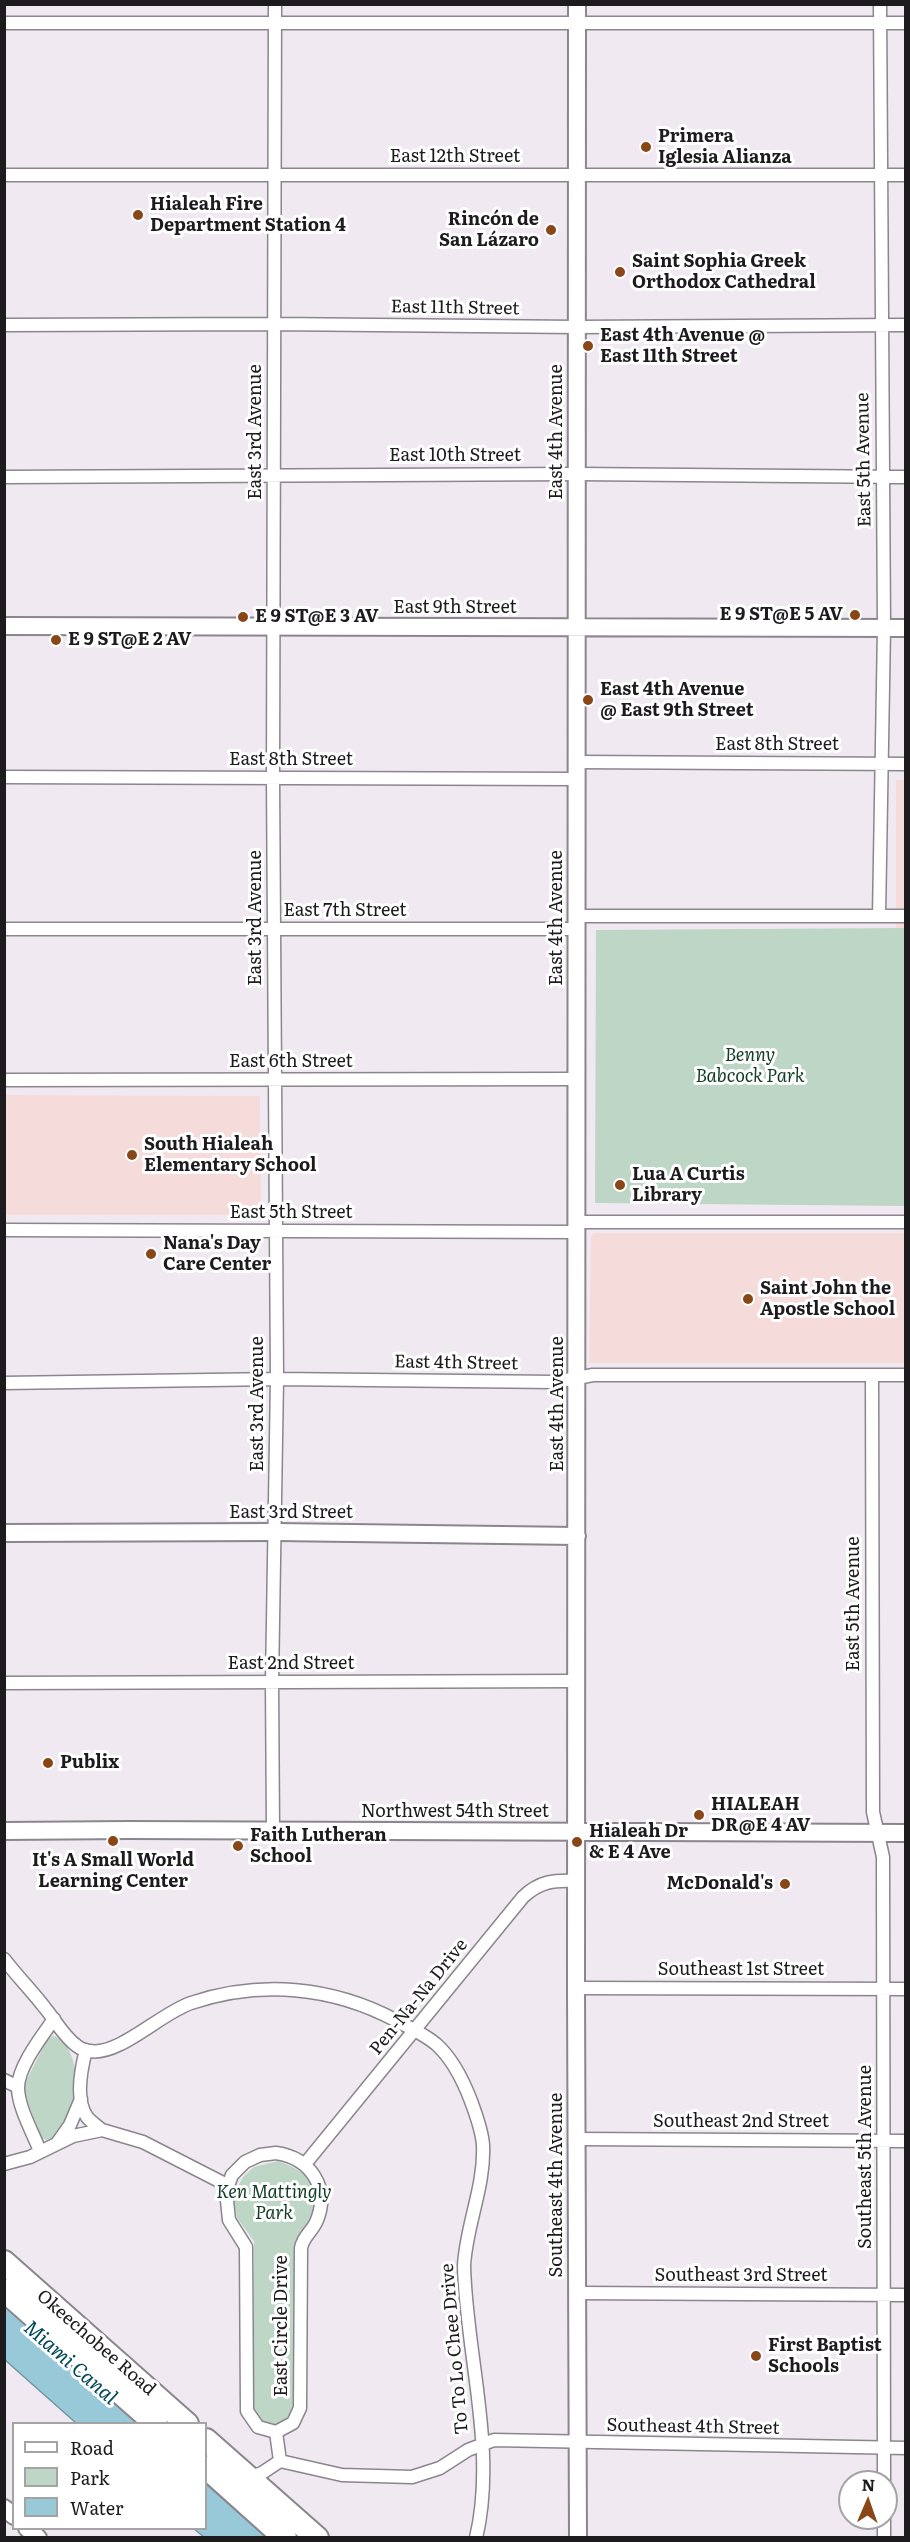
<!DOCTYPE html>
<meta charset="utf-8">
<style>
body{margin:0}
#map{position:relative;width:910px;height:2542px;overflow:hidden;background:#f0e9f2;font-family:Literata,serif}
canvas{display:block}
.frame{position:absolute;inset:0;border:6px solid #1d1b1e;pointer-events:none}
.legend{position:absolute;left:12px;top:2422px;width:195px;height:108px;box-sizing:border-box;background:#fff;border:2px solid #a5a4a5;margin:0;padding:8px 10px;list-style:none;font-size:18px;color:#1d1b1e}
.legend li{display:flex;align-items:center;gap:12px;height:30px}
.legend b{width:30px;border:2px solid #a5a4a5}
.north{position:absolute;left:838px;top:2470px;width:60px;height:60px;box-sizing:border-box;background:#fff;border:2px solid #a5a4a5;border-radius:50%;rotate:2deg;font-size:16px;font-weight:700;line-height:24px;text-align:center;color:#1d1b1e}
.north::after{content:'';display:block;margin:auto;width:21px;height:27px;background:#894617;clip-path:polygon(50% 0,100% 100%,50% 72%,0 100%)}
</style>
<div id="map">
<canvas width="910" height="2542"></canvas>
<div class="frame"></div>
<ul class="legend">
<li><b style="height:8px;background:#fff"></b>Road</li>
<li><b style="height:16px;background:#bed6c5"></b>Park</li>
<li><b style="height:16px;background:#98c9d9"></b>Water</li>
</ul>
<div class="north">N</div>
</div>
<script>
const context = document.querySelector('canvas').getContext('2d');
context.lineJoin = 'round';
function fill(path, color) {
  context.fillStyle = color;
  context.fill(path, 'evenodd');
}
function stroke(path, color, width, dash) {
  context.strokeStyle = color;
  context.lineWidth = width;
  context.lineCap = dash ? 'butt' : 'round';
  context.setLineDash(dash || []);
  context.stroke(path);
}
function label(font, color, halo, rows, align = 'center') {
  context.font = font + ' Literata,serif';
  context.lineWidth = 6;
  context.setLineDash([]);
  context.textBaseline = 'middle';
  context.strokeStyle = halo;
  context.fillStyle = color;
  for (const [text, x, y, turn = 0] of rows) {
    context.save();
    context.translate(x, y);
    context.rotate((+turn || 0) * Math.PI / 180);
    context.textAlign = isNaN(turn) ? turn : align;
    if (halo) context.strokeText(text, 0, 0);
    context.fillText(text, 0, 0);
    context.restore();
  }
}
const education = new Path2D(`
 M896,780H905V928H896Z
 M5,1095L260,1096L261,1215H5Z
 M594,1233H905V1363H589L591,1236Z`);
const green = new Path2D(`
 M905,928V1206L595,1203L596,930Z
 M53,2036C78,2041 82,2099 72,2117C68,2125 59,2132 53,2139L46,2140L41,2137L24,2092V2085L47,2040Z
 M278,2161C323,2176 326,2204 297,2238L295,2403L285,2422L269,2425L258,2418L254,2408V2241L237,2218L233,2196L243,2177L254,2167Z`);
const water = new Path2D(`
 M4,2305L138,2423H76L5,2360Z
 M206,2484L266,2537H204L194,2529L206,2528Z`);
const street = new Path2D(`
 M4,23H906
 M4,175H906
 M4,325L275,324L577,327L906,325
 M4,477L577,474L906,477
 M577,762L906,764
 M4,777L577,779
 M577,916H906
 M879,916L884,628L880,4
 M4,929H577
 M4,1080L577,1079
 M577,1222H906
 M4,1230L577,1232
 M872,1375L873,1812L883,1857L884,2482
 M4,1383L277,1379L555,1382L593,1375H906
 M4,1683L577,1681
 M273,1831L272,1682L277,1379L273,778L275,4
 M4,1959C17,1976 32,1991 45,2008C55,2020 64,2037 77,2046C81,2049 85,2051 90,2051C119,2056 161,2013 191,2003C260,1980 332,1986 397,2021C410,2028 424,2034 436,2044C453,2059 463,2080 471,2101C476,2115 482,2130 483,2145C485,2187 466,2225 464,2266C466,2354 497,2450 476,2538
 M576,1988L906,1989
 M86,2050C81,2069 75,2100 87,2117C91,2122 97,2126 102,2130
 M4,2080L18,2087
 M576,2139L906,2141
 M58,2142L70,2125L81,2099
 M40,2151C33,2133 19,2109 18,2089C17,2068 42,2036 54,2019
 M276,2153C310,2158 330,2187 317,2220C313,2231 303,2236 301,2248L300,2408L293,2423L276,2432L258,2427L247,2411L246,2247L229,2220L226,2191L232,2175L245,2162L260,2155Z
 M4,2164L30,2157L73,2136L102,2130L143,2142L227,2185
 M305,2164L523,1897C540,1881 554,1880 576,1881
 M577,2293L906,2295
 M276,2432L280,2461
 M280,2461L342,2475L412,2477L440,2468L468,2450L494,2440L906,2448
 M248,2478L262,2473L280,2461
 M884,2538V2518`);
const secondary = new Path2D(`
 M577,4L576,1988L578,2538
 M4,626L906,628
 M4,1533L276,1532L577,1536
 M4,1831L129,1830L906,1833
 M4,2508L14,2516
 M27,2528L38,2538`);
const highway = new Path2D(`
 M4,2262L187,2424
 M4,2290L156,2424
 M206,2440L317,2538
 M206,2467L285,2538`);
const markers = [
 [646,147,6,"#894617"],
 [138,215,6,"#894617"],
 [551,230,6,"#894617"],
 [620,272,6,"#894617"],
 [588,346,6,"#894617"],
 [855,615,6,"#894617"],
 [243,617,6,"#894617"],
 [56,640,6,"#894617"],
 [588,700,6,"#894617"],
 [132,1155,6,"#894617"],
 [620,1185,6,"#894617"],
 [151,1254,6,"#894617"],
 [748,1299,6,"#894617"],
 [48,1763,6,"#894617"],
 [699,1815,6,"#894617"],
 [113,1841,6,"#894617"],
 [577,1842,6,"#894617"],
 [238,1846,6,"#894617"],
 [785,1884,6,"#894617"],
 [756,2356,6,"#894617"]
];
const poiNames = [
 ["Primera",658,137],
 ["Iglesia Alianza",658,158],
 ["Hialeah Fire",150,205],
 ["Department Station 4",150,226],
 ["Rincón de",539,220,"right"],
 ["San Lázaro",539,241,"right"],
 ["Saint Sophia Greek",632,262],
 ["Orthodox Cathedral",632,283],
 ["East 4th Avenue @",600,336],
 ["East 11th Street",600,357],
 ["E 9 ST@E 5 AV",843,615,"right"],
 ["E 9 ST@E 3 AV",255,617],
 ["E 9 ST@E 2 AV",68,640],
 ["East 4th Avenue",600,690],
 ["@ East 9th Street",600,711],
 ["South Hialeah",144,1145],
 ["Elementary School",144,1166],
 ["Lua A Curtis",632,1175],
 ["Library",632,1196],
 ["Nana's Day",163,1244],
 ["Care Center",163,1265],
 ["Saint John the",760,1289],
 ["Apostle School",760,1310],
 ["Publix",60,1763],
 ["HIALEAH",711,1805],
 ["DR@E 4 AV",711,1826],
 ["Hialeah Dr",589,1832],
 ["& E 4 Ave",589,1853],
 ["Faith Lutheran",250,1836],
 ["School",250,1857],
 ["It's A Small World",113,1861,"center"],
 ["Learning Center",113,1882,"center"],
 ["McDonald's",773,1884,"right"],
 ["First Baptist",768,2346],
 ["Schools",768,2367]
];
const streetNames = [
 ["East 12th Street",455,157],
 ["East 11th Street",455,308,1],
 ["East 3rd Avenue",256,432,-90],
 ["East 4th Avenue",557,432,-90],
 ["East 10th Street",455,456],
 ["East 5th Avenue",864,460,-91],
 ["East 9th Street",455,608],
 ["East 8th Street",777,745],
 ["East 8th Street",291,760],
 ["East 7th Street",345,911],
 ["East 3rd Avenue",256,918,-90],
 ["East 4th Avenue",557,918,-90],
 ["East 6th Street",291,1062],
 ["East 5th Street",291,1213],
 ["East 4th Street",456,1363,1],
 ["East 3rd Avenue",258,1404,-90],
 ["East 4th Avenue",558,1404,-90],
 ["East 3rd Street",291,1513],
 ["East 5th Avenue",854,1604,-90],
 ["East 2nd Street",291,1664],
 ["Northwest 54th Street",455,1812],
 ["Southeast 1st Street",741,1970],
 ["Pen-Na-Na Drive",419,1997,-51],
 ["Southeast 2nd Street",741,2122],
 ["Southeast 5th Avenue",866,2157,-90],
 ["Southeast 4th Avenue",557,2185,-90],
 ["Southeast 3rd Street",741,2276],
 ["East Circle Drive",282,2326,-90],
 ["Okeechobee Road",96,2343,41],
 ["To To Lo Chee Drive",455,2349,-95],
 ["Southeast 4th Street",693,2427,1]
];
const parkNames = [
 ["Benny",750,1056],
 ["Babcock Park",750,1077],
 ["Ken Mattingly",274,2193],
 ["Park",274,2214]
];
const waterNames = [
 ["Miami Canal",70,2363,41]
];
fill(education, '#f6dbdb');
fill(green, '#bed6c5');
fill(water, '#98c9d9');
stroke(water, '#7395a1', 1.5);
stroke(street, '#8b858d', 15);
stroke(secondary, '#8b858d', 20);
stroke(highway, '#8b858d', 26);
stroke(street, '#fff', 12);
stroke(secondary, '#fff', 16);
stroke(highway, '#fff', 22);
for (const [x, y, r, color] of markers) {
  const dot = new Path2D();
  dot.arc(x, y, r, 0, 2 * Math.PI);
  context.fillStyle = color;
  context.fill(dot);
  stroke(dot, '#fff', 2);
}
label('bold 18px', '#1d1b1e', '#fff', poiNames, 'left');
label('18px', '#1d1b1e', '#fff', streetNames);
label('italic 18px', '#103e24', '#fff', parkNames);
label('italic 20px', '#00495a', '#fff', waterNames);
</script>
